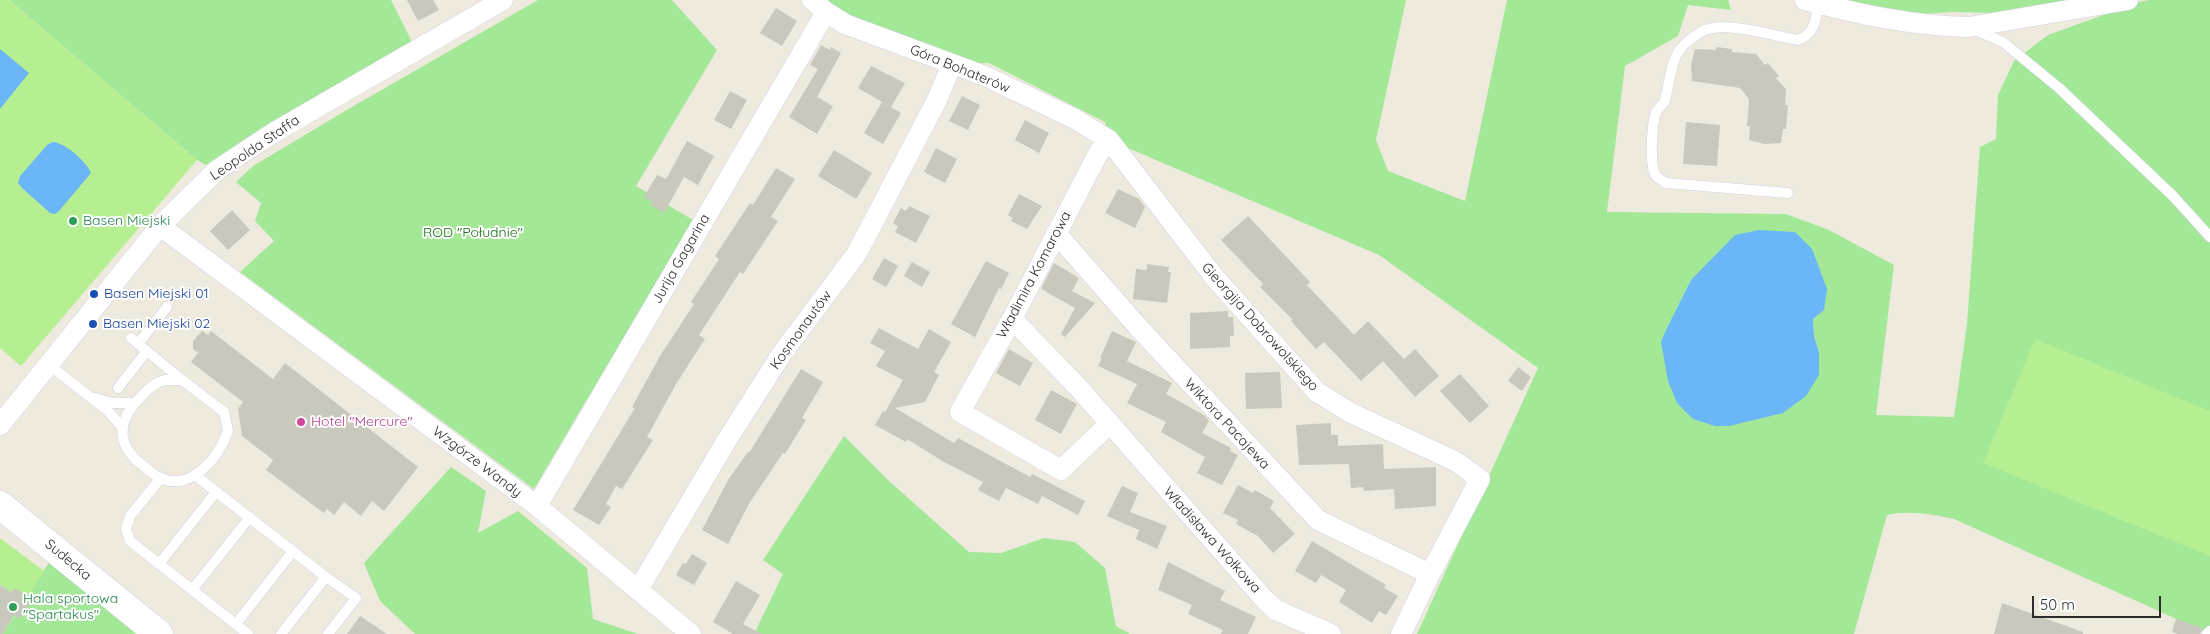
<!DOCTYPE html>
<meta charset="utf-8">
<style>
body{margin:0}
#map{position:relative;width:2210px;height:634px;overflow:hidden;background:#eeeadd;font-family:Quicksand,sans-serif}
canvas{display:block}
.scale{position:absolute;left:2032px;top:596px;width:129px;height:22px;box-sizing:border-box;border:2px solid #2c2c2c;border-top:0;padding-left:6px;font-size:15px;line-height:18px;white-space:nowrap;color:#2c2c2c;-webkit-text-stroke:4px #fff;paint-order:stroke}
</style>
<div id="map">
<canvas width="2210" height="634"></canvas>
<div class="scale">50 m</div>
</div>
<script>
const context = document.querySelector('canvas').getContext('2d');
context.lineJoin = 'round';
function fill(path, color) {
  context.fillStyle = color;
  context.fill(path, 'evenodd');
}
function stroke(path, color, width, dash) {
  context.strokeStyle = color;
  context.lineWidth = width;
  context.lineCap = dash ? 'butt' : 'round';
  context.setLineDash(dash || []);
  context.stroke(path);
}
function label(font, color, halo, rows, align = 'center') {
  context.font = font + ' Quicksand,sans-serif';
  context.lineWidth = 4;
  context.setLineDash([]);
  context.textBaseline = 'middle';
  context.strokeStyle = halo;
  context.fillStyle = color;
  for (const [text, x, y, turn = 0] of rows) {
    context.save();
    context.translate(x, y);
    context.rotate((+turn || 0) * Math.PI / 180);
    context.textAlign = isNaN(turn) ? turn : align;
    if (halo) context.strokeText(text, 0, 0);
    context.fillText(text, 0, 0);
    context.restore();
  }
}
const green = new Path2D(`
 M9,0H391L412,42L270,124L206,165L197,160Z
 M538,0H672L717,50L636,186L693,220L534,489L240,272L274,241L255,221L261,203L236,182L253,166L345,111Z
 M810,0H1406L1376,140L1388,171L1465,201L1507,0H1728L1731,10L1688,5L1678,36L1625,66L1607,212L1786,214L1829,230L1894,265L1876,415L1954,417L1967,324L1980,147L1996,139L1998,95L2014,61L2048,35L2139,2L2149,0H2210V634L1954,519C1931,514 1910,510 1887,515L1854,634H1417L1538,368L1379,255L1109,140L1105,122L989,63L952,64ZM1691,280L1824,310L1813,319L1814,336L1819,352L1661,342Z
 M1839,0H2075L1994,13L1952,12L1923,14Z
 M844,436L890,482L969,552L1001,553L1044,538L1075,542L1105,568L1116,626L1130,634H754L783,574L763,560Z
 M451,467L486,491L478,533L518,511L587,568L593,619L638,634H415L380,601L364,563Z
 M57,550L159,634H3Z`);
const pitch = new Path2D(`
 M0,0H9L197,160L21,366L0,348Z
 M2035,339L2210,411V556L1983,463Z
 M0,538L44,571L3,634H0Z`);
const water = new Path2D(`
 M0,49L29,73L0,109Z
 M54,142C66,144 86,161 91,173L59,211L55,214L50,213L22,188L18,183L20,176L48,144Z
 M1759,230L1795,232L1812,249L1827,289L1824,310L1813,319L1814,336L1819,352V375L1806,396L1783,413L1729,426H1715L1693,419L1677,403L1668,381L1661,342L1666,330L1691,280L1735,235Z`);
const building = new Path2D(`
 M407,0H433L439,10L418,21Z
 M776,8L797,21L782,46L760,33Z
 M821,45L830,50L831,47L841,53L817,97L833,106L817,134L789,117L818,69L810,65Z
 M1716,47L1732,49V52L1756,54L1765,65L1768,63L1779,76L1776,78L1786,89L1785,105H1788L1786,129H1783L1781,143L1765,144L1749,140L1750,127L1747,126L1749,99L1740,88L1692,81L1691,65L1695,49L1716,50Z
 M871,66L905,83L891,107L858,88Z
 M730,91L747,100L731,129L714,120Z
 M962,96L980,105L968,130L949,121Z
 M882,102L901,113L883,144L864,133Z
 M1025,120L1049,133L1039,153L1015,140Z
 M1686,122L1720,125L1717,166L1683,164Z
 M687,141L714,156L698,185L684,177L664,213L651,205L653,202L644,197L657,175L666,179Z
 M936,148L957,159L945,183L924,172Z
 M834,150L872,173L856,199L818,176Z
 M776,168L795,179L771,217L778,221L743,274L740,272L699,335L705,339L676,384L647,437L653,440L622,489L616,486L606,504L611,507L599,525L573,510L635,408L632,407L660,356L694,304L691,302L719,259L715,256L750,203L753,205Z
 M1118,189L1139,199L1145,207L1135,228L1105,213Z
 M1019,194L1042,206L1027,229L1011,221L1013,218L1008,215Z
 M909,206L930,216L916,243L895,232L898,226L893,223L901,208L906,211Z
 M232,210L250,230L228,250L210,231Z
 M1248,216L1310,282L1307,285L1354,335L1368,321L1404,359L1415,349L1439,376L1415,397L1383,361L1361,381L1324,342L1316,349L1291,321L1293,320L1260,287L1263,284L1221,240Z
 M884,258L898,266L886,287L872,279Z
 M986,261L1009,273L1001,289L999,288L975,337L951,324Z
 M912,262L930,272L922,287L904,276Z
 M1054,263L1079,278L1072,291L1095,303L1065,337L1061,334L1075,308L1041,289Z
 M1147,264L1169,267L1168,272H1171L1167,303L1133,299L1136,269L1147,270Z
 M1228,311V317H1233L1234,336H1230V347L1190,349V313Z
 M879,328L918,349L929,329L951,342L934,372L939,375L925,402L895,408L954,443L958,438L1030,477L1032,474L1085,501L1078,515L1042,496L1038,504L1006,488L999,501L978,490L983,482L944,462L907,439L906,442L875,425L883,411L885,412L903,380L876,366L885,351L870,343Z
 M202,331L208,335L211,331L273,379L285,363L418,467L384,511L372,501L361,516L344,502L334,515L327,509L324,513L266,470L273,460L242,436L238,409L243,402L191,362L198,353L193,349V341Z
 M1112,331L1136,342L1127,361L1172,383L1166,394L1204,415L1209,421L1202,433L1231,448L1230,451L1238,455L1222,485L1197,473L1205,457L1161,432L1166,422L1127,403L1137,384L1098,366L1102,358H1100Z
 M1009,349L1033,363L1020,386L996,373Z
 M1518,367L1531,377L1522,391L1508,381Z
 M801,369L823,382L802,418L806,420L785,454L783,453L750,502L728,544L702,530L728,480L748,452L749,453Z
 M1280,372L1282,408L1246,409L1245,373Z
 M1460,374L1489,406L1470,423L1440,391Z
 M1051,390L1077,404L1061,434L1035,420Z
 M1331,423V435H1338V446L1383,444L1384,469L1436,467V506L1395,509L1394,489L1364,491L1363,487L1351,488L1349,464L1299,465L1296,425Z
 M1238,485L1253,493L1255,490L1274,501L1270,508L1295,534L1273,553L1258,536L1236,524L1238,520L1223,513Z
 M1122,486L1138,493L1130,512L1167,526L1157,549L1136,539L1139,530L1107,516Z
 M1312,541L1386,585L1384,588L1398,596L1386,615L1379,611L1372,623L1339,602L1346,590L1321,575L1316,583L1295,571Z
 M692,554L707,563L694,585L676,575L683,563L686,564Z
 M1168,562L1225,591L1220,600L1256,617L1248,634H1221L1223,630L1188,614L1192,605L1158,590Z
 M736,581L760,595L743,624L762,634H733L713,622Z
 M0,585L12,592L15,588L32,599L20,619L14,615L3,634H0Z
 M2002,603L2083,632V634H1994Z
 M360,616L387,634H347Z
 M2176,619L2203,628L2200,634H2179L2172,632Z`);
const lane = new Path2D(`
 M1975,30L2003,42L2059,88L2173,196L2210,237
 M1788,193L1666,183C1663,181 1658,178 1656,176C1649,166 1652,123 1656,112C1658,107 1664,105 1665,100C1673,69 1668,51 1701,32C1722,19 1774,36 1798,40C1815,34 1816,20 1818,3
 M131,338L182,380
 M138,344L167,307
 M48,364L108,411L122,427
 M165,380H182L224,412L228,431C219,457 191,492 161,478C155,476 150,471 145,467C118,448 115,424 138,400C146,391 153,383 165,380Z
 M118,388L147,351
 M95,398L112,403H135
 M196,476L326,577L356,598L328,634
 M161,478L130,516L126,529L130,541L248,634
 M159,564L216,492
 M192,590L250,517
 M236,624L293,551
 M281,634L326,577
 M2207,634L2210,631`);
const street = new Path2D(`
 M812,0L826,12L845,24L985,76L1075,119L1109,140L1215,278L1317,392L1351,413L1455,461L1480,479L1430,574L1401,634
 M1805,0C1858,14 1913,26 1969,27L2128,0
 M1109,140L1099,152L1012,319L960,412L1061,470L1109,424
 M160,226L537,506L691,634
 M1056,233L1139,328L1318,520L1430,574
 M1012,319L1077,386L1265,600L1276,610L1331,634
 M0,425L160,226L217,170L273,133L503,0
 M537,506L826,12
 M638,590L727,440L781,355L857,253L937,100L952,64`);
const secondary = new Path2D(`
 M0,505L159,634`);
const markers = [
 [73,221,5,"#2e9e5b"],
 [94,294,5,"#1a4fb4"],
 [93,324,5,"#1a4fb4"],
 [301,422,5,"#d1479c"],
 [13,607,5,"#2e9e5b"]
];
const streetNames = [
 ["Góra Bohaterów",960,69,22],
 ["Leopolda Staffa",255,148,-34],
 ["Jurija Gagarina",681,259,-60],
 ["Władimira Komarowa",1034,275,-62],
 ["Gieorgija Dobrowolskiego",1260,327,48],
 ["Kosmonautów",801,330,-54],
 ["Wiktora Pacajewa",1227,424,47],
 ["Wzgórze Wandy",477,462,37],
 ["Władisława Wołkowa",1212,540,48],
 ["Sudecka",68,560,40]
];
const leisureNames = [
 ["Basen Miejski",83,221],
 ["Hala sportowa",23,599],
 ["\"Spartakus\"",23,615]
];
const parkNames = [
 ["ROD \"Południe\"",473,233]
];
const transitNames = [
 ["Basen Miejski 01",104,294],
 ["Basen Miejski 02",103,324]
];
const hotelNames = [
 ["Hotel \"Mercure\"",311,422]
];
fill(green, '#a3e897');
fill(pitch, '#b6ef92');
fill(water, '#6bb6f6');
fill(building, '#c9c8bc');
stroke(lane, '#d2d2e5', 11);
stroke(street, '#d2d2e5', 21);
stroke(secondary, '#d2d2e5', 29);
stroke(lane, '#fff', 10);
stroke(street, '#fff', 20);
stroke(secondary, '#fff', 28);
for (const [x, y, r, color] of markers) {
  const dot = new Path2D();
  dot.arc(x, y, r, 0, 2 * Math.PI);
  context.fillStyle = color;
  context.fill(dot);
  stroke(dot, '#fff', 2);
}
label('14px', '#2c2c2c', '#fff', streetNames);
label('14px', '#27864d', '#fff', leisureNames, 'left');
label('14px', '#186e16', '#fff', parkNames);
label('14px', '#164399', '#fff', transitNames, 'left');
label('14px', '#b23c85', '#fff', hotelNames, 'left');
</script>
